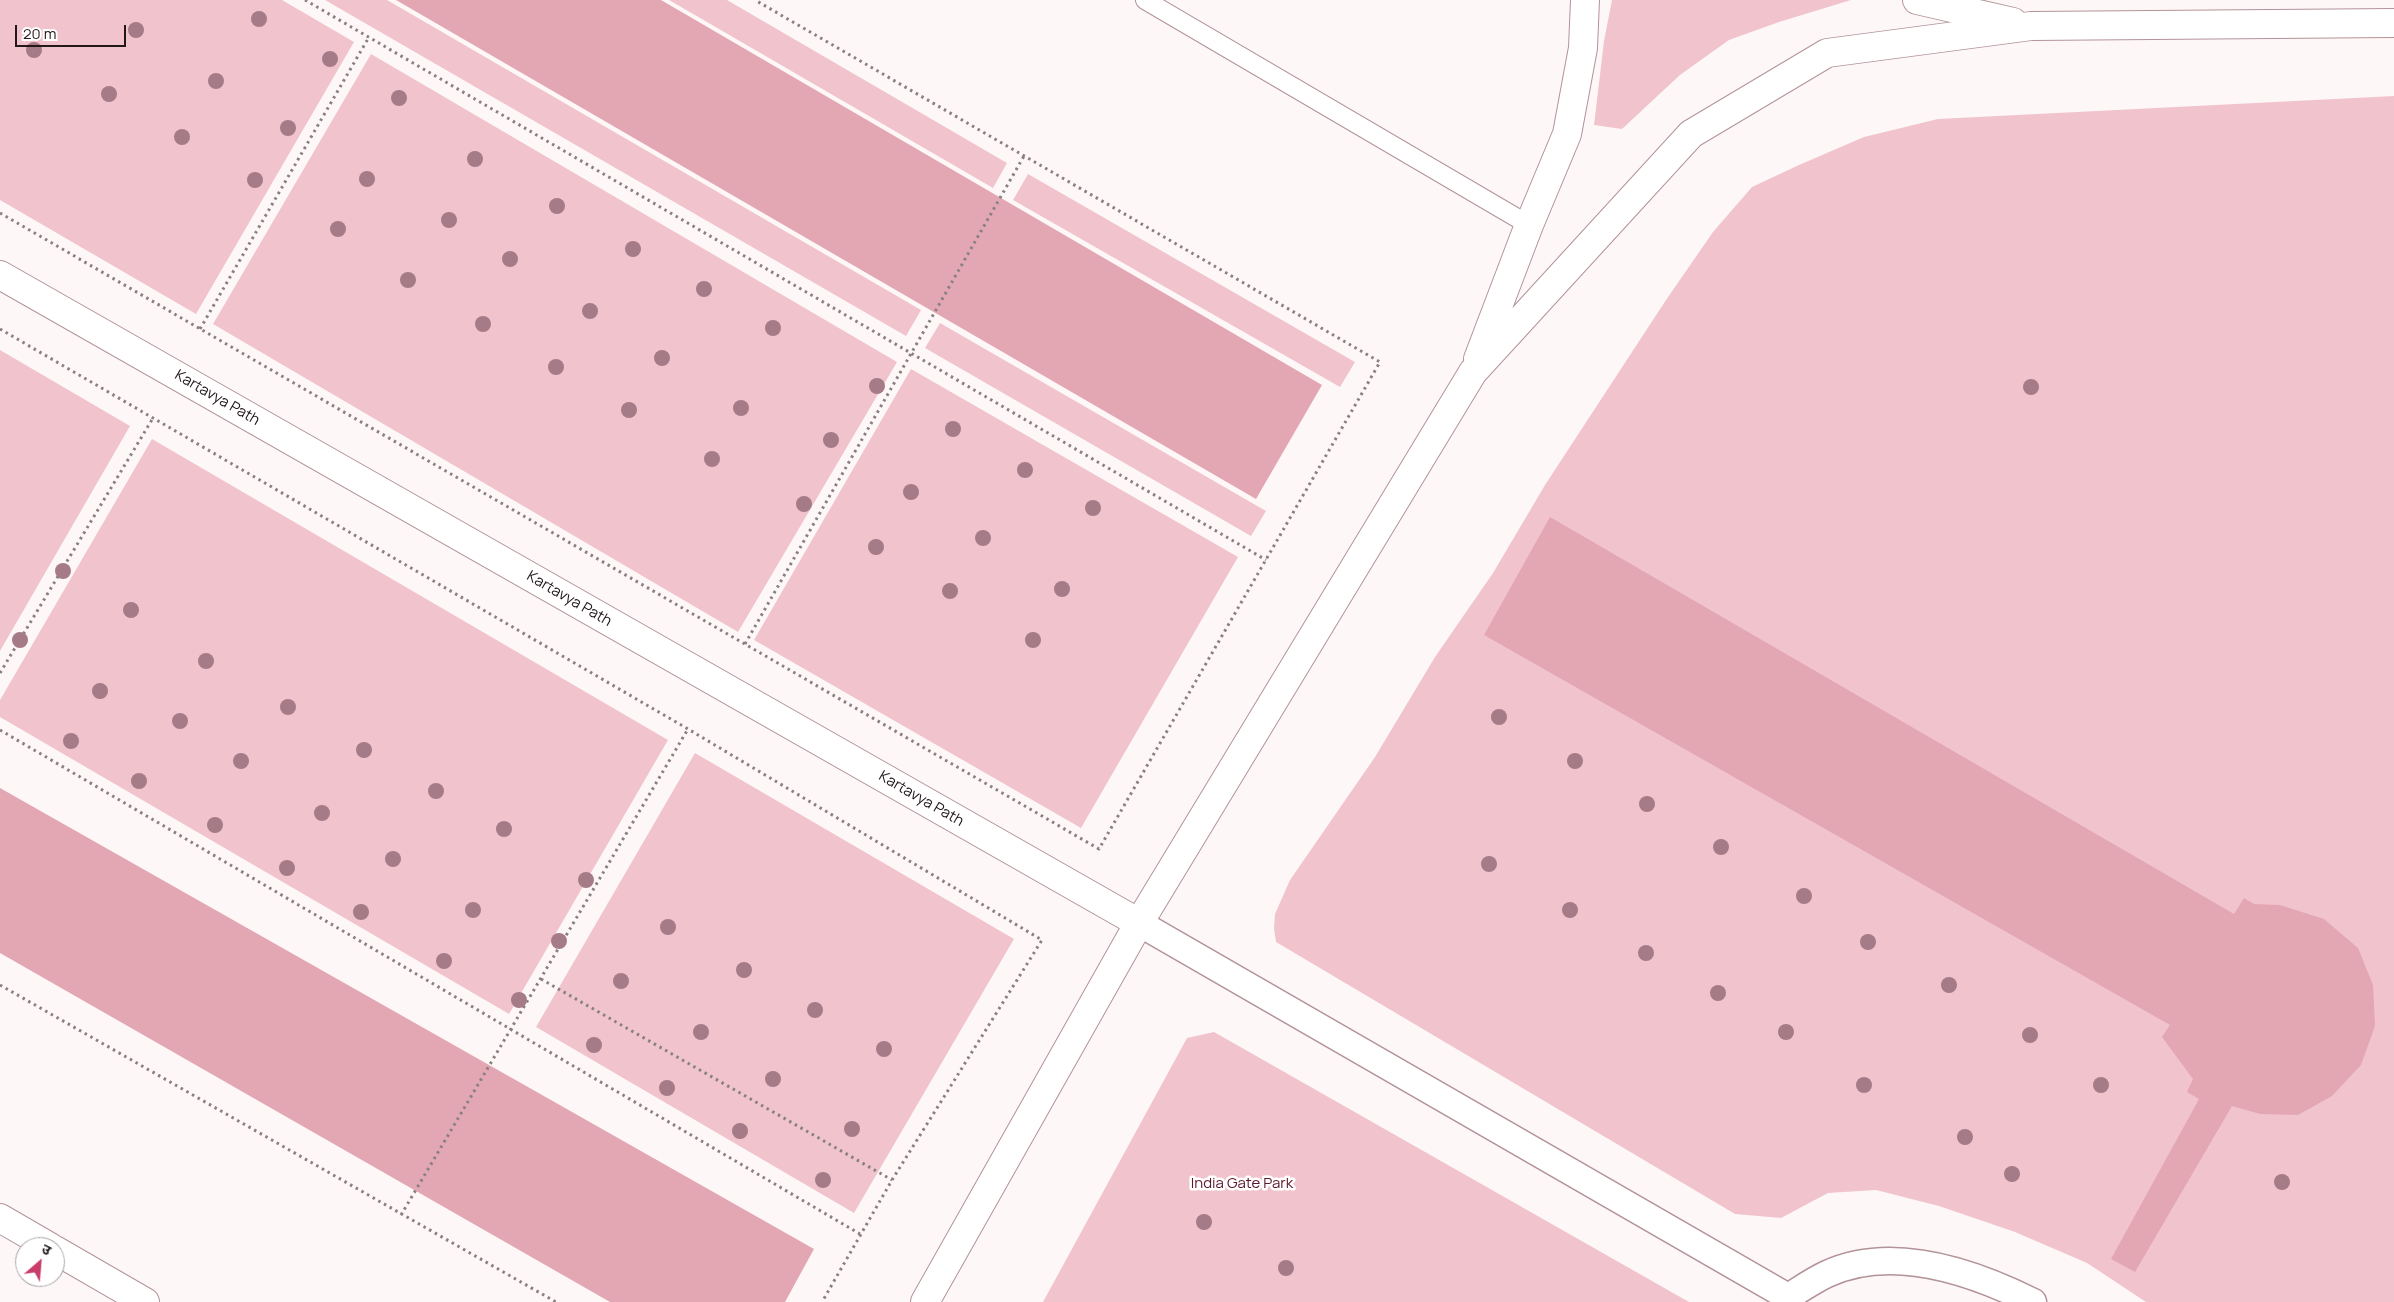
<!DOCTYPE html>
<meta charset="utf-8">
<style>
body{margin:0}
#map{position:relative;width:2394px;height:1302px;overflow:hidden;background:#fef7f8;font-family:Manrope,"Noto Sans Devanagari",sans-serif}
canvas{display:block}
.north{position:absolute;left:15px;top:1237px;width:50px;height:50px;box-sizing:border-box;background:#fff;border:1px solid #a7a2a3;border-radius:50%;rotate:27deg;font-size:14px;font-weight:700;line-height:20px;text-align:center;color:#221719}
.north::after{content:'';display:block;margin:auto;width:18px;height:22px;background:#ca3c69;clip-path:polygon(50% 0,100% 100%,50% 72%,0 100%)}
.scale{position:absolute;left:15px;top:25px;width:111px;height:22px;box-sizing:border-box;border:2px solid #221719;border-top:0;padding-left:6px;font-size:15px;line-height:18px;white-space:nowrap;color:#221719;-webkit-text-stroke:4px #fff;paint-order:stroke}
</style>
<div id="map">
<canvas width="2394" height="1302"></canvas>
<div class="north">उ</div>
<div class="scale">20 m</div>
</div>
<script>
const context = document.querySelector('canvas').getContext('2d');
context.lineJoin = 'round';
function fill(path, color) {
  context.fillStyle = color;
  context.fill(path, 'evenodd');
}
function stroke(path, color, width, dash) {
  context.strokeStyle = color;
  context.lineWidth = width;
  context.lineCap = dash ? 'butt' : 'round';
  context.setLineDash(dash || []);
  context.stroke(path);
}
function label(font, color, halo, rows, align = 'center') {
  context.font = font + ' Manrope,sans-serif';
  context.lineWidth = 5;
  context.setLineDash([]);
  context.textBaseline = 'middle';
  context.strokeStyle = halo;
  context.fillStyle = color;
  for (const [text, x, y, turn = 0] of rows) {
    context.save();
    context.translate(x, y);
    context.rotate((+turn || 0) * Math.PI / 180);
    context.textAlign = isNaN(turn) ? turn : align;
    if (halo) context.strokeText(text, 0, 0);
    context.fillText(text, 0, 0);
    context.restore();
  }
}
const green = new Path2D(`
 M0,0H282L354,42L196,314L0,200Z
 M325,0H387L921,310L906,336Z
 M669,0H727L1007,163L993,188Z
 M1612,0H1851L1779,22L1729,40L1680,75L1622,129L1594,125L1604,41Z
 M371,54L897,362L738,632L213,324Z
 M2394,96V1302H2146L2087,1263L2015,1232L1939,1206L1876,1190L1828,1193L1781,1218L1735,1214L1276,942L1274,928L1275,914L1290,880L1375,757L1435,657L1493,573L1545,485L1666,300L1713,232L1752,187L1799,165L1864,137L1938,119Z
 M1028,174L1355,362L1340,387L1013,200Z
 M940,323L1266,511L1251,536L925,348Z
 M0,350L130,426L0,651Z
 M911,369L1238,557L1081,828L754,640Z
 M152,439L668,740L509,1014L0,717V700Z
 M695,753L1014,939L854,1213L536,1027Z
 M1214,1032L1689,1302H1043L1187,1038Z`);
const water = new Path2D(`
 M396,0H661L1322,385L1256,499Z
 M1550,517L2234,914L2244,898L2254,904L2280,905L2324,919L2358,948L2373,985L2375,1026L2361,1065L2332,1096L2298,1115L2260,1114L2232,1106L2135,1272L2111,1259L2199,1099L2187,1092L2193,1079L2162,1037L2170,1025L1484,635Z
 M0,788L814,1249L785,1302H610L0,953Z`);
const path = new Path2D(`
 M305,0L1266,560
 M0,213L1099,849L1380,362L755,0
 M0,329L688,729L1042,940L892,1180L822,1302
 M200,329L369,37
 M745,644L1024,156
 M0,673L153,418
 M0,730L860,1234
 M541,979L892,1180
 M0,985L556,1302
 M401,1215L688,729`);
const service = new Path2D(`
 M1145,0L1529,225`);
const pedestrian = new Path2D(`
 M1139,923L1788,1297
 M1788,1302V1297C1801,1289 1814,1280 1827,1274C1892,1244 1973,1272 2033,1302`);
const minor = new Path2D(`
 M0,1218L50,1247
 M55,1250L145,1302`);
const secondary = new Path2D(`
 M1917,0L2013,22
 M0,275L1139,923
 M1478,359L1529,225L1567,134L1583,48L1585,0
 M925,1302L1139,923L1473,372L1691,134L1827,53L2031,26L2394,23`);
const trees = [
 [259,19],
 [136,30],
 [34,50],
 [330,59],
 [216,81],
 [109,94],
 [399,98],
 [288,128],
 [182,137],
 [475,159],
 [367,179],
 [255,180],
 [557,206],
 [449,220],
 [338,229],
 [633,249],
 [510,259],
 [408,280],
 [704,289],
 [590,311],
 [483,324],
 [773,328],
 [662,358],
 [556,367],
 [877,386],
 [2031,387],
 [741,408],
 [629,410],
 [953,429],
 [831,440],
 [712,459],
 [1025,470],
 [911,492],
 [804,504],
 [1093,508],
 [983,538],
 [876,547],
 [63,571],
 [1062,589],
 [950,591],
 [131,610],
 [20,640],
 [1033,640],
 [206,661],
 [100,691],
 [288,707],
 [1499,717],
 [180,721],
 [71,741],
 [364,750],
 [241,761],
 [1575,761],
 [139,781],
 [436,791],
 [1647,804],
 [322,813],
 [215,825],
 [504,829],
 [1721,847],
 [393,859],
 [1489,864],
 [287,868],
 [586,880],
 [1804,896],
 [473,910],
 [1570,910],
 [361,912],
 [668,927],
 [559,941],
 [1868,942],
 [1646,953],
 [444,961],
 [744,970],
 [621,981],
 [1949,985],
 [1718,993],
 [519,1000],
 [815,1010],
 [701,1032],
 [1786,1032],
 [2030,1035],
 [594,1045],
 [884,1049],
 [773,1079],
 [1864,1085],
 [2101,1085],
 [667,1088],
 [852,1129],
 [740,1131],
 [1965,1137],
 [2012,1174],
 [823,1180],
 [2282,1182],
 [1204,1222],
 [1286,1268]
];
const streetNames = [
 ["Kartavya Path",217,398,30],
 ["Kartavya Path",569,599,30],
 ["Kartavya Path",921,799,30]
];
const parkNames = [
 ["India Gate Park",1242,1184]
];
fill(green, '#f1c4cd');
fill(water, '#e3a7b3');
stroke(service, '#b29399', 20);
stroke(pedestrian, '#b29399', 29);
stroke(minor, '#b29399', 30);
stroke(secondary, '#b29399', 30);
stroke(path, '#898082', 3, [2.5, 4]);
stroke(service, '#fff', 18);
stroke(pedestrian, '#fff', 26);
stroke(minor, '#fff', 28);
stroke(secondary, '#fff', 28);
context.fillStyle = '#a57b88';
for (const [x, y] of trees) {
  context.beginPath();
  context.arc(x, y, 8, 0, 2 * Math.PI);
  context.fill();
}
label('15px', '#221719', '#fff', streetNames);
label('15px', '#5c162c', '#fff', parkNames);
</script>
